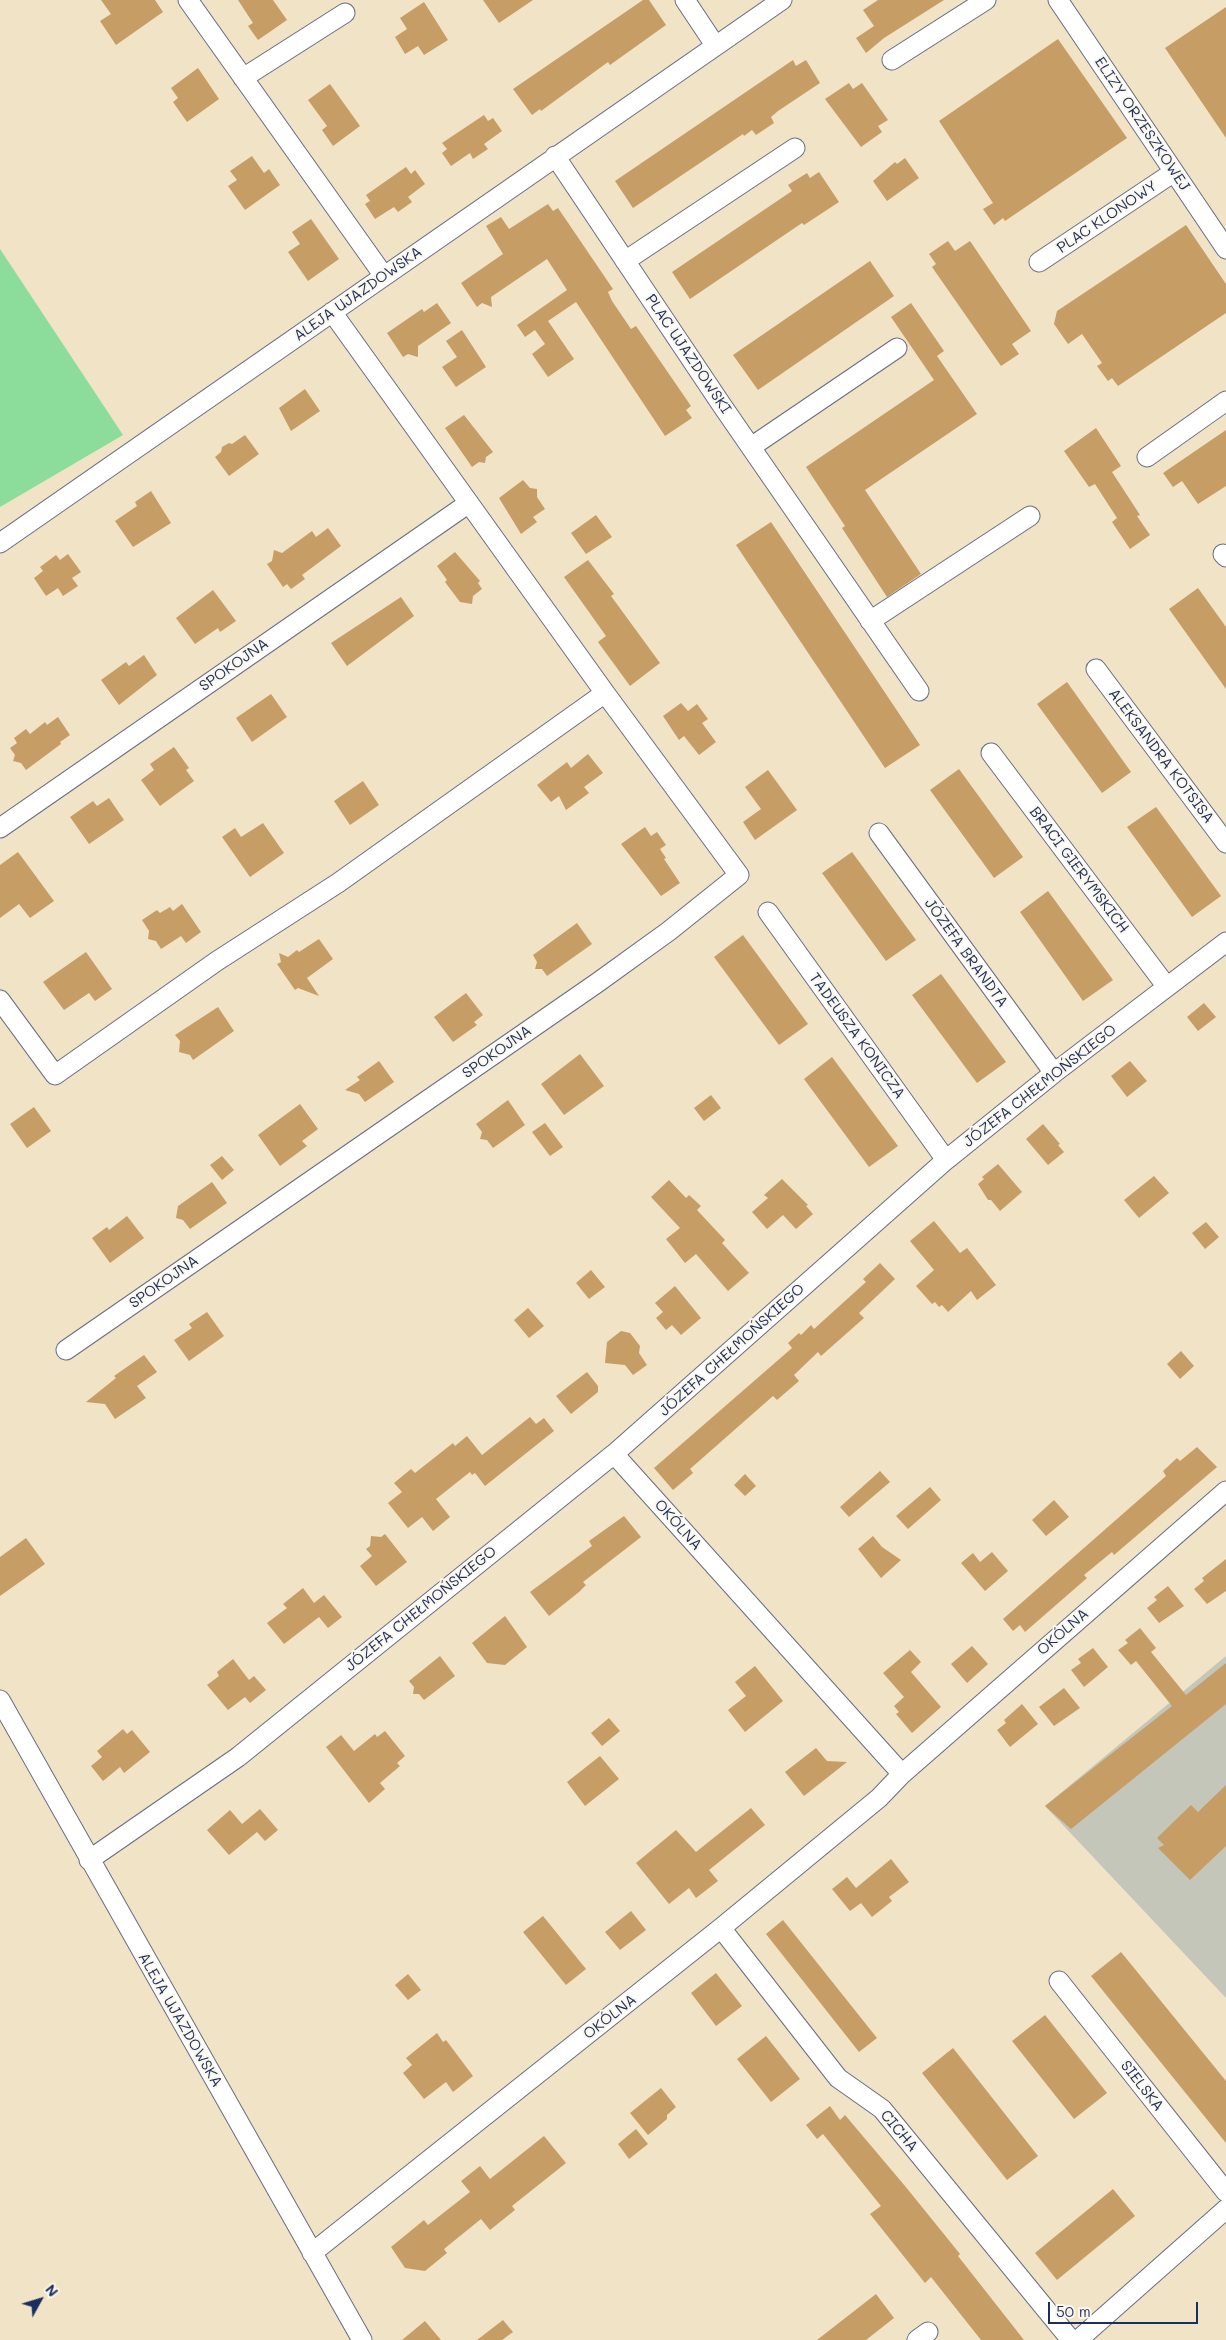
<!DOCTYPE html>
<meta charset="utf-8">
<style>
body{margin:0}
#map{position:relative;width:1226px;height:2340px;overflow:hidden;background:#f0e3c6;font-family:Mali,sans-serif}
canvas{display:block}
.north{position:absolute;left:15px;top:2275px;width:50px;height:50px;-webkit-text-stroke:4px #fbf7ec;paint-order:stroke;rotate:51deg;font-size:14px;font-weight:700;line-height:20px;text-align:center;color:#1b2f5e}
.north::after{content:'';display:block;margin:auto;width:18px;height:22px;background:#1b2f5e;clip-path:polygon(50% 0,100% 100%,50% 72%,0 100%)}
.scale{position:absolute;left:1048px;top:2302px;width:150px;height:22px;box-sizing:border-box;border:2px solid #1b2f5e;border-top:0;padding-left:6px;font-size:15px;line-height:18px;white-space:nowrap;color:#1b2f5e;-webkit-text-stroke:4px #fbf7ec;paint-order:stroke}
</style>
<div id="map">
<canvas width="1226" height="2340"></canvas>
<div class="north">N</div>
<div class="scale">50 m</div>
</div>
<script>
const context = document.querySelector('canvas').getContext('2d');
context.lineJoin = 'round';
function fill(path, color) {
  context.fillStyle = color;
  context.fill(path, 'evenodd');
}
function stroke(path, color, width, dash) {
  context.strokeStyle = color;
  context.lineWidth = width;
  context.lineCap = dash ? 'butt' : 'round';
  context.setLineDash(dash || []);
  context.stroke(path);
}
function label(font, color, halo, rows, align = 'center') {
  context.font = font + ' Mali,sans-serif';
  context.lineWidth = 4;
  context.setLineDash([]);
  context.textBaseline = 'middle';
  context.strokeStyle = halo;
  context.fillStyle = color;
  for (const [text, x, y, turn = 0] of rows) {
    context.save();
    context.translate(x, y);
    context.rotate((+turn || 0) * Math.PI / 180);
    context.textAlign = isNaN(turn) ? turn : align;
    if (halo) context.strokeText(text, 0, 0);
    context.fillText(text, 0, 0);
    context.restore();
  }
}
const industrial = new Path2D(`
 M1226,1656V1998L1045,1806Z`);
const green = new Path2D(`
 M0,249L123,435L0,507Z`);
const building = new Path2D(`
 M101,0H155L163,12L116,45L100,21L111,14Z
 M238,0H273L287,20L258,40L248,26L253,23Z
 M483,0H533L499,23Z
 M643,0H649L666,25L610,65L608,62L541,111L540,109L532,115L513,89Z
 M878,0H944L884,38L866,53L856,38L874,26L863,10Z
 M424,2L448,40L424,55L418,46L405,54L395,37L407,29L400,18Z
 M1226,7V138L1165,48Z
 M1058,39L1127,138L1005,221L1003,218L994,225L983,209L993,203L939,121Z
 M793,60L796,66L806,60L820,83L778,111L771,117L774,123L756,135L752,130L744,136L743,134L633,208L615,181Z
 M198,68L219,99L187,122L173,102L178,98L171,88Z
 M849,83L853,89L862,83L888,120L878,126L882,132L861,147L825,99Z
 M330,84L360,126L333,146L322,130L327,126L308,100Z
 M484,115L488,121L493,118L502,131L484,144L488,149L473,159L470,153L451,166L442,153L447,149L442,143Z
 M252,156L264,173L269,169L280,185L245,210L228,186L237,180L230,171Z
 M905,158L919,178L887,201L873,181L895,162L897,164Z
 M406,167L411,174L415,170L425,184L408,197L412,202L398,212L394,207L375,219L365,204L370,201L366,195Z
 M819,172L839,202L804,225L802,223L690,299L672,272L792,191L788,185L807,173L810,178Z
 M548,204L553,211L558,208L613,289L608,292L612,301L631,329L636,326L691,406L686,410L692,418L665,436L576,302L548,321L574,359L548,377L532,354L545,344L535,330L525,337L517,325L567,290L547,259L491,297L492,307L482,303L477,307L461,283L503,254L486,226L501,217L509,229Z
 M311,219L339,259L308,281L288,252L300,244L292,232Z
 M1186,225L1226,284V313L1118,386L1112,378L1108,381L1097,366L1102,363L1082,334L1068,344L1054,324L1057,311Z
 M948,241L955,251L970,241L1031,331L1012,344L1019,354L1001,366L932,267L936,264L929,254Z
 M870,261L894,296L758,390L733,355Z
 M437,303L451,323L418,346V357L408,354L403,357L387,333L422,309L424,312Z
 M911,303L944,351L937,356L977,414L865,490L921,574L887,597L842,528L845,526L806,467L934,380L891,317Z
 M462,330L486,367L456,387L442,367L457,357L446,341Z
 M305,389L320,411L291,431L279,408Z
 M464,415L493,452L486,457L485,463L479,462L472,467L445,428Z
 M1096,428L1121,466L1112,472L1140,515L1137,516L1150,535L1130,549L1112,522L1117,518L1095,484L1089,487L1064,451Z
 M1226,430V486L1198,504L1182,481L1173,487L1163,473Z
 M245,435L259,454L229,476L215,457L221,452L222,447L229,443L232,444Z
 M523,480L530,488L537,489V497L545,509L533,517L537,522L521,534L499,498Z
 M151,491L171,523L133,547L115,521L137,506L135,502Z
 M596,515L612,537L586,554L571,533Z
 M771,522L920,745L885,768L736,545Z
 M328,528L341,546L302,575L305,579L291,589L287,584L283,587L267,564L272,561L274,550L282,553L312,531L316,537Z
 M455,552L480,581L478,583L482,589L473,596L472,604L460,602L445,582L447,580L437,566Z
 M68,554L81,572L72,578L78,586L63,596L58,588L46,596L34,578L43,571L40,567L56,555L60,560Z
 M588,560L614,594L611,596L660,663L630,686L598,642L606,636L564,577Z
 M1198,588L1226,627V689L1169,609Z
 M213,590L236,621L220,632L218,628L195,644L176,618Z
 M401,597L414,616L347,666L331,643Z
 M144,655L157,675L119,705L101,680L126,662L129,666Z
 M1067,682L1131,772L1102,793L1037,704Z
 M271,694L287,717L252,742L236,718Z
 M681,703L688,711L697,704L708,719L702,723L716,742L699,755L684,736L679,740L663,716Z
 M58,717L70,735L60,742L61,744L26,770L21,763L13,761L15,755L10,748L17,743L14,738L26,729L30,734L45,722L47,725Z
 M174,747L189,768L186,770L194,781L160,806L141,780L154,770L150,764Z
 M588,754L603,773L584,787L589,793L566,810L559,796L551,802L537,785L567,762L571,768Z
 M959,769L1023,857L994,878L930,790Z
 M768,770L797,810L755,840L743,822L761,809L745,787Z
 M363,781L379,805L350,825L334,801Z
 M109,798L124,820L89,844L70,817L93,801L97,806Z
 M1156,807L1221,896L1192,917L1127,827Z
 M263,823L284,853L250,877L222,837L235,828L241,837Z
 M645,827L651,836L657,832L666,845L660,849L666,858L664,859L680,883L661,896L621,844Z
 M18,852L54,901L30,918L19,904L0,918V865Z
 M852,852L916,940L886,961L822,873Z
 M1048,891L1113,980L1083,1001L1020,912Z
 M182,904L201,932L186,943L181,936L161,949L156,941L148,939L149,931L142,920L157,910L160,913L170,907L173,911Z
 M577,923L592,944L547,976L542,969H535L537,962L533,955Z
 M743,935L808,1024L779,1045L714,957Z
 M319,939L333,959L307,978L319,996L298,988L295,990L277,964L281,962L279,953L288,957L297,950L299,952Z
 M86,952L112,989L95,1001L89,993L64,1010L43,982Z
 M941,974L1006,1062L977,1083L912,995Z
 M466,993L483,1015L474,1022L477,1025L453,1042L434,1017Z
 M1204,1003L1216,1017L1198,1031L1187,1017Z
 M218,1007L234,1031L193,1060L190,1055L179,1052L180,1041L175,1035Z
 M580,1054L604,1086L564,1115L541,1084Z
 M832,1057L898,1146L869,1167L804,1079Z
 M379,1061L394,1082L365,1102L359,1094L345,1090L360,1080L357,1077Z
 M1130,1061L1147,1081L1127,1097L1111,1076Z
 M711,1095L721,1108L704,1121L694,1108Z
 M508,1100L525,1125L493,1148L487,1140L480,1139L482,1132L476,1124Z
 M300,1104L318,1129L302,1141L307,1146L280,1166L258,1135Z
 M34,1107L51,1131L27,1148L10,1124Z
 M545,1123L563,1147L550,1156L532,1132Z
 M1043,1124L1060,1144L1058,1145L1064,1152L1048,1165L1026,1139Z
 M222,1156L234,1170L222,1180L210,1165Z
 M998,1164L1022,1192L1000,1211L991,1200H988L978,1184L984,1179L982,1177Z
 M1154,1176L1169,1193L1139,1218L1124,1200Z
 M782,1179L808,1205L806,1206L813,1214L796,1229L783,1215L767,1229L752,1212L768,1198L764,1195Z
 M669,1180L686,1198L689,1195L701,1206L697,1210L725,1240L722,1243L749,1273L728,1291L696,1254L685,1263L666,1239L680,1228L651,1197Z
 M212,1182L227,1203L190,1229L183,1220L176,1218L178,1206Z
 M127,1216L144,1238L110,1263L92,1238L107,1227L109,1230Z
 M934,1221L960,1253L967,1248L996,1285L977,1300L971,1291L948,1312L942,1305L939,1307L935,1302L932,1304L916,1286L934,1270L910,1241Z
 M1206,1222L1219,1237L1205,1249L1192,1233Z
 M880,1263L895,1279L859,1313L864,1318L821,1356L818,1352L794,1375L799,1381L777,1400L773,1396L690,1469L693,1473L673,1490L654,1468L792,1348L788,1343L799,1333L801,1335L811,1325L814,1329L866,1282L863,1279Z
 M591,1270L605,1287L589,1299L576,1283Z
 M675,1286L701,1318L681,1335L672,1325L666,1330L656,1318L663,1312L655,1303Z
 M528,1308L544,1326L529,1338L514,1320Z
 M207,1312L224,1336L189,1361L174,1340L192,1328L189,1324Z
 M621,1331L630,1333L640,1346L639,1353L647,1365L633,1375L625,1365L605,1363L607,1342Z
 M1181,1351L1194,1366L1180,1379L1167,1364Z
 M144,1355L157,1372L137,1386L146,1398L115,1419L105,1404L86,1402L116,1378L114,1376Z
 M587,1372L598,1386V1392L571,1414L556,1396Z
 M530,1417L536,1424L544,1418L554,1431L485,1486L475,1473L472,1475L470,1472L436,1499L450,1517L433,1531L422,1517L408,1528L388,1503L402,1492L394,1483L411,1469L415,1473L453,1443L455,1446L467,1436L482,1455Z
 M1197,1447L1217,1467L1114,1555L1112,1552L1084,1575L1087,1578L1025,1632L1020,1625L1013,1631L1003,1619L1166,1476L1163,1471L1177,1458L1180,1461Z
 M880,1471L890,1482L849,1517L840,1507Z
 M745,1474L756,1486L745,1496L734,1485Z
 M930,1487L941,1500L908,1529L896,1516Z
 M1054,1500L1069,1517L1046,1536L1032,1520Z
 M624,1516L641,1537L583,1582L586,1585L579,1592L549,1616L530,1592L592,1546L589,1541Z
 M385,1534L407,1562L376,1586L360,1566L372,1556L366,1549L370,1546L371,1536L381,1537Z
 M873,1536L882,1547L901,1560L881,1578L858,1549Z
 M26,1538L45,1564L0,1596V1557Z
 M992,1552L1008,1571L985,1591L961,1563L973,1553L980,1562Z
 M1226,1559V1591L1207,1604L1194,1589L1204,1581L1202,1578Z
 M1168,1586L1184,1606L1159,1623L1147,1608L1157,1600L1154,1597Z
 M303,1588L314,1603L324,1595L342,1617L328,1628L319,1617L284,1644L267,1623L287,1608L283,1604Z
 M505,1616L527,1647L505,1665L487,1663L472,1643Z
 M1140,1628L1156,1648L1151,1652L1186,1695L1226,1663V1704L1071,1829L1045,1806L1172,1706L1136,1661L1131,1665L1118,1650L1128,1643L1125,1640Z
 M972,1646L988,1664L967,1683L951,1664Z
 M1093,1648L1108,1667L1084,1687L1071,1670L1081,1663L1078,1659Z
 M910,1650L921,1662L911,1672L941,1707L912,1733L896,1714L899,1712L894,1706L904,1697L883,1673Z
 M440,1656L455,1676L424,1700L419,1694H413L414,1687L409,1681Z
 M233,1659L249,1680L254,1676L266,1690L250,1703L245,1697L228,1710L207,1685L219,1676L217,1672Z
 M755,1666L783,1701L745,1732L728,1710L746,1696L735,1682Z
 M1064,1688L1080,1708L1054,1726L1039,1707Z
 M1022,1704L1038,1724L1010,1747L997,1730L1006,1723L1004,1720Z
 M609,1718L620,1731L602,1746L591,1733Z
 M123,1729L127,1734L132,1730L150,1752L124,1773L120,1767L103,1781L91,1766L102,1757L97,1751Z
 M385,1731L405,1756L397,1763L400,1766L380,1783L385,1789L369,1803L326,1747L341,1735L354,1751L375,1734L377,1737Z
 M816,1748L827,1761L847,1762L804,1796L785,1772Z
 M600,1756L619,1779L585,1806L567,1782Z
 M1226,1785V1846L1190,1880L1158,1848L1164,1845L1157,1838L1191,1805L1198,1812Z
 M751,1808L765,1825L709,1870L718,1881L696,1898L689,1888L669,1904L636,1863L676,1830L696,1852Z
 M260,1809L278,1830L265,1841L257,1832L229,1855L207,1830L230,1810L242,1824Z
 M891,1859L909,1882L889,1897L892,1901L872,1917L861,1903L850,1911L832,1889L847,1877L856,1888Z
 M631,1911L646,1930L620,1950L605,1932Z
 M543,1916L586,1969L566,1985L523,1932Z
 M783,1920L877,2038L859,2052L766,1934Z
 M1121,1952L1226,2081V2143L1091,1976Z
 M716,1973L742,2006L716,2026L691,1993Z
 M408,1974L421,1990L408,2000L395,1985Z
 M1045,2015L1107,2093L1074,2119L1012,2041Z
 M437,2033L443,2042L446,2040L473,2076L453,2092L446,2082L424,2099L403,2073L412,2065L406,2058Z
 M766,2036L800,2079L771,2102L737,2059Z
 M953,2048L1038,2156L1007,2180L922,2073Z
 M661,2088L676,2107L667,2115V2119L648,2135L630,2113Z
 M830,2106L840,2120L845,2115L905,2186L960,2254L958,2256L1024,2340H981L931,2277L925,2283L870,2214L881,2206L823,2134L817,2139L806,2125Z
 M636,2129L648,2144L629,2159L618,2144Z
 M544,2136L566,2163L512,2206L515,2210L490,2230L481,2219L444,2249L447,2253L425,2271L405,2268L391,2247L424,2220L428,2225L470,2192L461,2181L480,2166L490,2179Z
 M1113,2189L1135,2216L1057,2280L1035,2253Z
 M876,2294L894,2318L866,2340H817Z
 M503,2320L513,2332L502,2340H477Z
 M425,2321L441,2340H402Z`);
const minor = new Path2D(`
 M188,0L384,276
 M685,0L715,45
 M1058,0L1226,249
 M892,60L986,0
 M243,78L345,13
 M555,156L721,404L919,691
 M625,261L795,148
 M1039,262L1174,172
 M751,447L897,348
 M1147,457L1226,401
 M0,543L782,0
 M1223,554L1226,557
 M870,621L1030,516
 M1096,669L1226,843
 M991,753L1167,987
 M0,828L469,503
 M879,833L1054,1073
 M768,912L946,1160
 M0,1000L55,1075L217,961L338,883L605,693
 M66,1350L597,983L669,931L739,875L605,693L332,312
 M614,1454L902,1774
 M0,1700L362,2340
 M89,1860L238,1757L614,1454L946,1160L1054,1073L1226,942
 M721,1928L838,2078L882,2109L1071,2340
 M1059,1981L1226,2192
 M312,2253L721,1928L879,1798L902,1774L1226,1491
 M917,2340L928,2332
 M1078,2340L1226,2209`);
const streetNames = [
 ["ELIZY ORZESZKOWEJ",1142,124,56],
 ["PLAC KLONOWY",1107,217,-34],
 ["ALEJA UJAZDOWSKA",358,294,-35],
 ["PLAC UJAZDOWSKI",688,354,56],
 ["SPOKOJNA",234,665,-35],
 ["ALEKSANDRA KOTSISA",1161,756,53],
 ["BRACI GIERYMSKICH",1079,870,53],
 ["JÓZEFA BRANDTA",966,953,54],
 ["TADEUSZA KONICZA",857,1036,54],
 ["SPOKOJNA",497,1052,-35],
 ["JÓZEFA CHEŁMOŃSKIEGO",1040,1086,-38],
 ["SPOKOJNA",164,1282,-35],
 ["JÓZEFA CHEŁMOŃSKIEGO",732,1350,-42],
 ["OKÓLNA",678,1525,48],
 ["JÓZEFA CHEŁMOŃSKIEGO",421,1609,-39],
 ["OKÓLNA",1063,1632,-41],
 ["OKÓLNA",610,2017,-38],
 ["ALEJA UJAZDOWSKA",180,2020,60],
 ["SIELSKA",1142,2086,52],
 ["CICHA",899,2131,50]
];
fill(industrial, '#c3c6b9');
fill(green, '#8cdc9b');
fill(building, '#c79d66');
stroke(minor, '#666e82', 21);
stroke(minor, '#fff', 19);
label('15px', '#1b2f5e', '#fbf7ec', streetNames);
</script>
